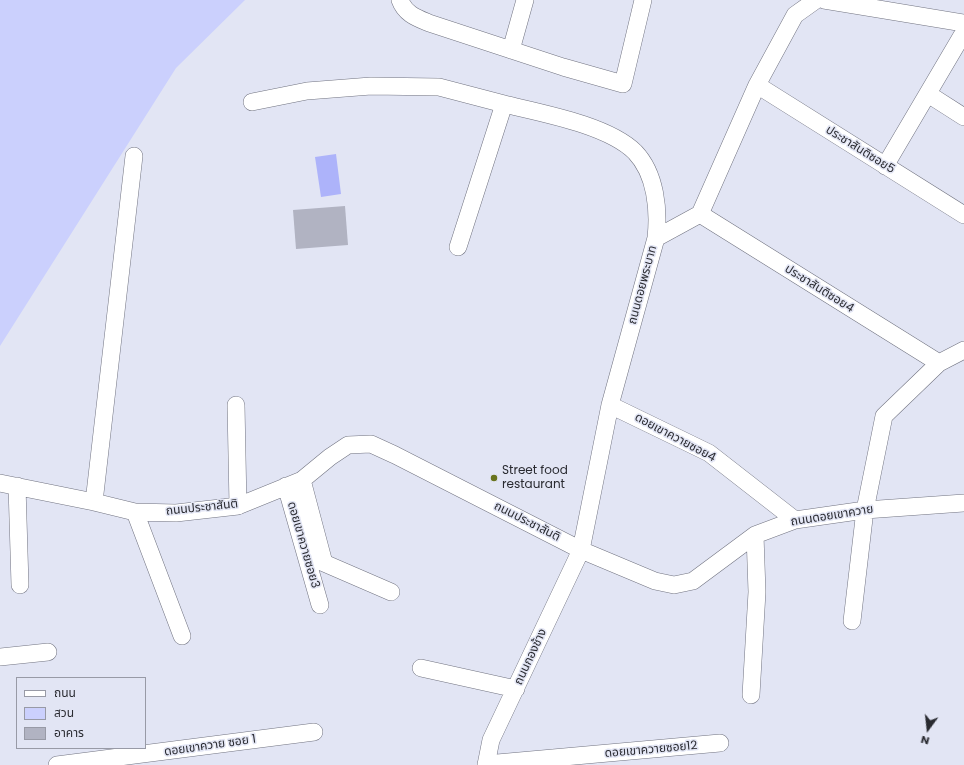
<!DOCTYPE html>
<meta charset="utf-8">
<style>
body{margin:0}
#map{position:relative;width:964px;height:765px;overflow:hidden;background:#e2e5f4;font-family:Poppins,"Noto Sans Thai",sans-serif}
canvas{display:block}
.legend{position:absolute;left:16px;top:677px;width:130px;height:72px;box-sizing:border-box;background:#e2e5f4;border:1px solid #989aa6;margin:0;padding:5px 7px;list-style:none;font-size:12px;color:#292a30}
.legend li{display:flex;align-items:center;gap:8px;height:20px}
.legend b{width:20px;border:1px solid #989aa6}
.north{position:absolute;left:908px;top:709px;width:40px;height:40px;-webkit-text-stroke:3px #e2e5f4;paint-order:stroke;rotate:195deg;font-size:11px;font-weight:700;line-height:16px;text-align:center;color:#292a30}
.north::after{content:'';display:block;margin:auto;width:14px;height:18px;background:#292a30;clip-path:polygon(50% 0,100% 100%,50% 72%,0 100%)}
</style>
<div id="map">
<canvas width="964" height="765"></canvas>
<ul class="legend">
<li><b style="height:5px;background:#fff"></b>ถนน</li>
<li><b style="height:11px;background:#cbd0fd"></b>สวน</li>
<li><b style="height:11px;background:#b1b3c2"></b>อาคาร</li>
</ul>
<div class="north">N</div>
</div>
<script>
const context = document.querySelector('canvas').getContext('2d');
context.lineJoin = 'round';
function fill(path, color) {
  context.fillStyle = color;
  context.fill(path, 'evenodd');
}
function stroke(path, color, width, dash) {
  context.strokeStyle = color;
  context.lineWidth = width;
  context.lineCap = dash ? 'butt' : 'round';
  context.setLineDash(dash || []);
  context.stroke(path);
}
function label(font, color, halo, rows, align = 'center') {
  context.font = font + ' Poppins,"Noto Sans Thai",sans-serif';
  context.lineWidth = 3;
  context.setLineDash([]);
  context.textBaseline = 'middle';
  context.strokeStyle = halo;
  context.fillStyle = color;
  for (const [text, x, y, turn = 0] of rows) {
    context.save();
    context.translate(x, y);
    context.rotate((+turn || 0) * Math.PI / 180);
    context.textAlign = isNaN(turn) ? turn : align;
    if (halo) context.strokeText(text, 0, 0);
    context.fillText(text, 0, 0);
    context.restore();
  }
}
const green = new Path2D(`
 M0,0H245L176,68L0,346Z`);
const water = new Path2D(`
 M336,154L341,194L321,197L315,157Z`);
const building = new Path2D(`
 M345,206L348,245L296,249L293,210Z`);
const minor = new Path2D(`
 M400,0C405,14 417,18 429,23L563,67L623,84L643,0
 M824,0L964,23
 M511,50L525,0
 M757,85L964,215
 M928,94L964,117
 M252,102L307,91L371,86L439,87L504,104
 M885,166L964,32
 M700,214L939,363
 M458,247L504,104C541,113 608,125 635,152C656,174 659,210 656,238
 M236,405L238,506
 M610,405L709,453L795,520
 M302,480L324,563L391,592
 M0,483L94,502L135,512L176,513L238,506L302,480L330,457L348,445L371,444L395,455L581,550L655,581L674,585L693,581L755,535L795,520L865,510L964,503
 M17,486L20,585
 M286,486L320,605
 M94,502L134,156
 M135,512L182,636
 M852,621L865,510L884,416L939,363L964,350
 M0,657L48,652
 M421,668L516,689
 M751,695L757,592L755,535
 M486,764L720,743
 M57,765L314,732
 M486,765L491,740L581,550L610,405L656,238L700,214L757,85L795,15L816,0`);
const markers = [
 [494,478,4,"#68731d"]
];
const streetNames = [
 ["ประชาสันติซอย5",860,150,32],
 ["ถนนดอยพระบาท",643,285,-75],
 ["ประชาสันติซอย4",819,289,32],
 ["ดอยเขาควายซอย4",675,438,28],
 ["ถนนประชาสันติ",202,508,-6],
 ["ถนนดอยเขาควาย",832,516,-9],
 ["ถนนประชาสันติ",527,522,27],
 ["ดอยเขาควายซอย3",303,545,74],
 ["ถนนกองช้าง",531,657,-65],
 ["ดอยเขาควาย ซอย 1",210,746,-8],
 ["ดอยเขาควายซอย12",651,750,-5]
];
const poiNames = [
 ["Street food",502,471],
 ["restaurant",502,485]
];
fill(green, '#cbd0fd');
fill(water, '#adb3fa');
fill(building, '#b1b3c2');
stroke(minor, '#717380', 18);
stroke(minor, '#fff', 17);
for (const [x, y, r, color] of markers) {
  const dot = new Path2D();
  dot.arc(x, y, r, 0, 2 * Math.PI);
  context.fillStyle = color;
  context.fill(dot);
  stroke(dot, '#e2e5f4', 1.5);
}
label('12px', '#292a30', '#e2e5f4', streetNames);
label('12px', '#292a30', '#e2e5f4', poiNames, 'left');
</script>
